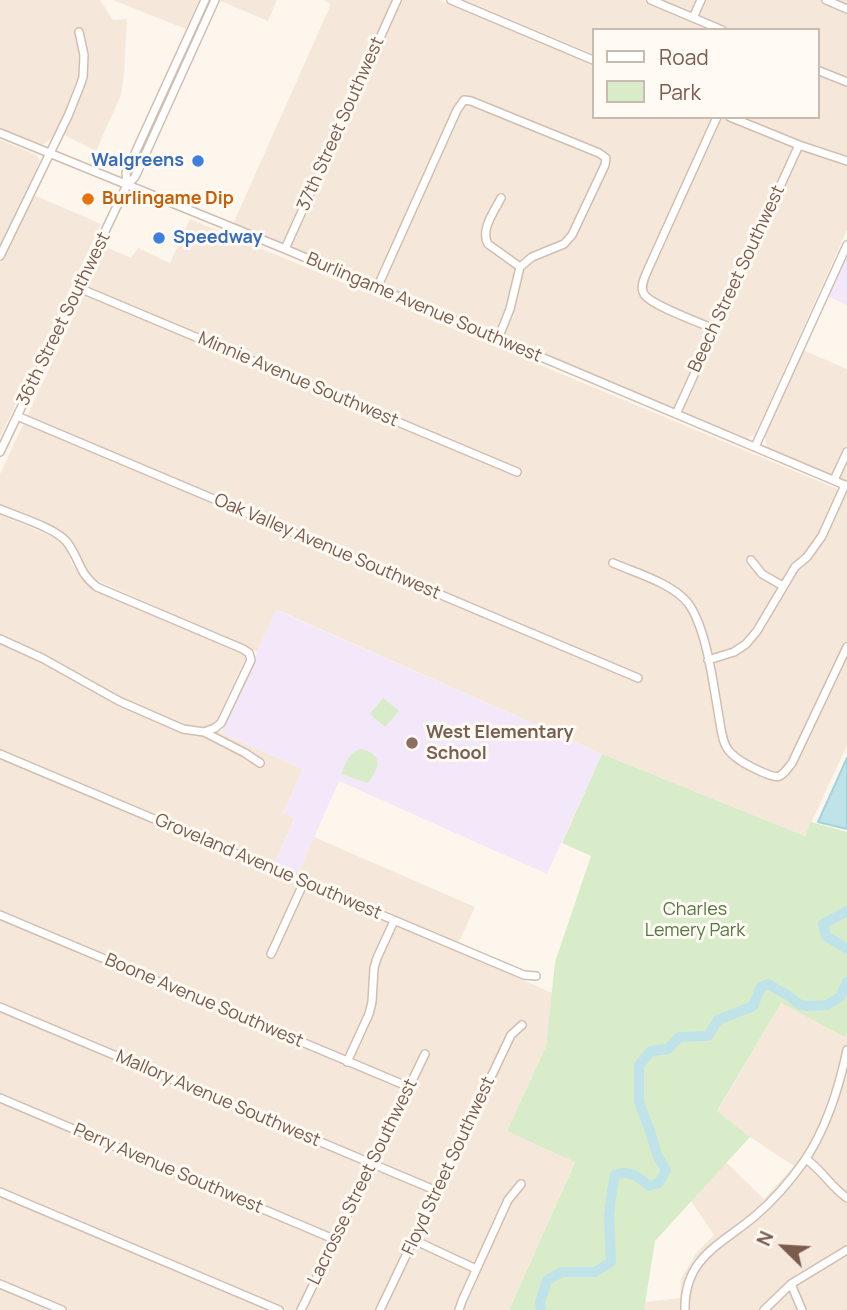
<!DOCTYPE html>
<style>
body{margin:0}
#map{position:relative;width:847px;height:1310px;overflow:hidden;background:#fdf6ec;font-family:Manrope,sans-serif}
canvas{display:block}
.legend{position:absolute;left:592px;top:28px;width:228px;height:91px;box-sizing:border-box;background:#fffaf3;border:2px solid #cabbb1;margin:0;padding:9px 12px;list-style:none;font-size:21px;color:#7a5c4d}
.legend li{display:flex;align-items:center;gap:14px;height:35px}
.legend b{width:35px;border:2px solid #cabbb1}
.north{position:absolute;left:749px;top:1212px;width:70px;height:70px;-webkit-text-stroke:5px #fffaf3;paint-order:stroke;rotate:294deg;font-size:19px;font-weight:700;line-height:28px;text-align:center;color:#7a5c4d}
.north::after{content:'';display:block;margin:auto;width:24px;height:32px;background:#7a5c4d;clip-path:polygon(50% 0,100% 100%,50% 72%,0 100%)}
</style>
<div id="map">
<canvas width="847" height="1310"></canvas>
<ul class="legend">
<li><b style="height:9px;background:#fff"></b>Road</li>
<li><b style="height:19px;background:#d8ecc9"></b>Park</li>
</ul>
<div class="north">N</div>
</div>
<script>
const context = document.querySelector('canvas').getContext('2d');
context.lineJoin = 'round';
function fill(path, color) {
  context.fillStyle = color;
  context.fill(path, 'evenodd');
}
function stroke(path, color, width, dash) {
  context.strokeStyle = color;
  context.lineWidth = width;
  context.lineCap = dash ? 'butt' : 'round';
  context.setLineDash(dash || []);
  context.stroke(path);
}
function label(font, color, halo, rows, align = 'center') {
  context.font = font + ' Manrope,sans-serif';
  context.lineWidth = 6;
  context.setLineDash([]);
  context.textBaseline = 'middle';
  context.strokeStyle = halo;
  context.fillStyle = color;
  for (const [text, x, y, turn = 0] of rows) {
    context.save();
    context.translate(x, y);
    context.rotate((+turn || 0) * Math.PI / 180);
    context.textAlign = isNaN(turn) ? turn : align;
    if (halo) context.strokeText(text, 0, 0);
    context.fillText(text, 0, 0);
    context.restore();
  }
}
const residential = new Path2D(`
 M0,0H100L113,20L127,19L124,74L121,95L96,151L56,131L51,139L42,145L0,128Z
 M113,0H199L186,29Z
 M218,0H277L268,21Z
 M323,0H439L593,64V117H721L788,145L826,157L847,166V230L755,435L747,438L233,224L331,4Z
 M465,0H847V158L821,147L799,141L743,117H817V30H593V54Z
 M0,140L37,155L40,161L27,192L101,224L0,437Z
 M190,219L847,493V745L805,836L602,754L277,610L257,652L90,577L73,543L61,532L0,505V474L106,247L131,258L138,248L170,263Z
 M803,350L847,369V481L767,447L765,436Z
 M0,515L56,538L67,549L72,564L89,587L247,655L215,723L221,733L303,769L283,813L295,818L273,866L297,876L314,837L475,907L455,950L552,993L546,1046L507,1131L575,1161L509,1310H0Z
 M781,1003L845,1036L847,1032V1310H644L645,1302L680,1298L681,1279L697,1252L714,1235L691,1201L726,1162L764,1199L794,1166L750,1137L717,1112Z`);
const education = new Path2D(`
 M847,253V305L827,296Z
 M276,610L602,754L547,874L339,781L297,876L273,866L295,819L283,813L303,769L221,733Z`);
const green = new Path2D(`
 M383,698L399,711L385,727L370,714Z
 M360,749C384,754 380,768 368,783L341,774C346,763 348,754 360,749Z
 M602,754L805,836L811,822L847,832V1032L845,1037L781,1003L717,1111L750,1137L655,1241L644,1310H509L575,1162L507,1131L546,1046L555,962L591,856L562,843Z`);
const water = new Path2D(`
 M847,758V829L818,822Z`);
const river = new Path2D(`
 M847,911L823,924L826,936L847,949
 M541,1310L540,1303L547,1280L562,1272H595L611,1262L609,1217L611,1197L615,1175C630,1169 638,1177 649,1186L659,1183L666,1170L657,1155L651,1134L639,1102V1065L651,1051L668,1049L679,1037L708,1036L718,1020L753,1006L761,987L768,984L789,996L800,1005L808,1006L827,1005L840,997L847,982`);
const minor = new Path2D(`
 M451,0L593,60
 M651,0L722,30
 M826,0L847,9
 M693,18L701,0
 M817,70L847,82
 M730,117L799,145L847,161
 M0,133L285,249L847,486
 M127,185L126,173L205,0
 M501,198C494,212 480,230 488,244L520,267
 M285,249L397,0
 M0,256L68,116L80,86L83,77L84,55L79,32
 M79,288L517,472
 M377,288L457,110L464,100L471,101L599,153L606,158L605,165L572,235L564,244L532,257L520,267L510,309L498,339
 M714,329C701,323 650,305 644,294C639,286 646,275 649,267L717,117
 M676,414L799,145
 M17,416L638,678
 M755,447L847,245
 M0,452L127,185L135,177L215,0
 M834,480L847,452
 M0,509C18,517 53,527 66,541C80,558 78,573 97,587L243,649L249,653L251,660L221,723L215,728L204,732
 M751,560L762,574L783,586
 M613,563C636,573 672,583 688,603C707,629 713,684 719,717C721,728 722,744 730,752C738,761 751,767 762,772C780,780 780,778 792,763L847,647
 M0,639L42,658L119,701L183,729L204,732L245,753L260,763
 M708,660L734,652L746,644L757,631L795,567L807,557L822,536L845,485
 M0,754L524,975L536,976
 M0,915L409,1087
 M271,954L304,882
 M0,1007L437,1191
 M347,1062L369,1014L372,1002L374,968L377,958L394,921
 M0,1098L336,1240
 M806,1159C822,1170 831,1187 847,1198
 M0,1192L279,1310
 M414,1240L476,1269
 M0,1284L62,1310
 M791,1284L802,1310
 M301,1310L425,1054
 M380,1310L511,1035L522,1025
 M459,1310L462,1301L508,1200L521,1184
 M685,1310C684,1257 721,1245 755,1216C774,1200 791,1180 805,1160C827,1127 839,1088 847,1050
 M764,1310L791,1284L847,1250`);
const markers = [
 [198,161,7,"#3f7fe0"],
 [88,199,7,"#e8710a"],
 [159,238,7,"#3f7fe0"],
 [412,743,7,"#8d6e63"]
];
const streetNames = [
 ["37th Street Southwest",341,124,-66],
 ["Beech Street Southwest",737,279,-65],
 ["Burlingame Avenue Southwest",424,308,23],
 ["36th Street Southwest",64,319,-64],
 ["Minnie Avenue Southwest",298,380,23],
 ["Oak Valley Avenue Southwest",327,547,23],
 ["Groveland Avenue Southwest",268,867,23],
 ["Boone Avenue Southwest",204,1001,23],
 ["Mallory Avenue Southwest",218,1099,23],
 ["Floyd Street Southwest",449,1166,-65],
 ["Perry Avenue Southwest",168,1169,23],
 ["Lacrosse Street Southwest",363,1182,-64]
];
const shopNames = [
 ["Walgreens",184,161],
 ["Speedway",173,238,"left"]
];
const foodNames = [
 ["Burlingame Dip",102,199]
];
const educationNames = [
 ["West Elementary",426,733],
 ["School",426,754]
];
const parkNames = [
 ["Charles",695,910],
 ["Lemery Park",695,931]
];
fill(residential, '#f5e8da');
fill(education, '#f3e8fa');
fill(green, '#d8ecc9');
fill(water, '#bfe3e8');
stroke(water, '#a5d3da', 2);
stroke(river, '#bfe3e8', 10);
stroke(minor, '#d1beb0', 10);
stroke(minor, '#fff', 7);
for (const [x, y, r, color] of markers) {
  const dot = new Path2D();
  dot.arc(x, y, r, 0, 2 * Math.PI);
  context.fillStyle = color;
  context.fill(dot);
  stroke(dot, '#fffaf3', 2.5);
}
label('18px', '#7a5c4d', '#fffaf3', streetNames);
label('bold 18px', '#366cbe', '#fffaf3', shopNames, 'right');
label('bold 18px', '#c56008', '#fffaf3', foodNames, 'left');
label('bold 18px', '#785e54', '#fffaf3', educationNames, 'left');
label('18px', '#537a41', '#fffaf3', parkNames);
</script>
